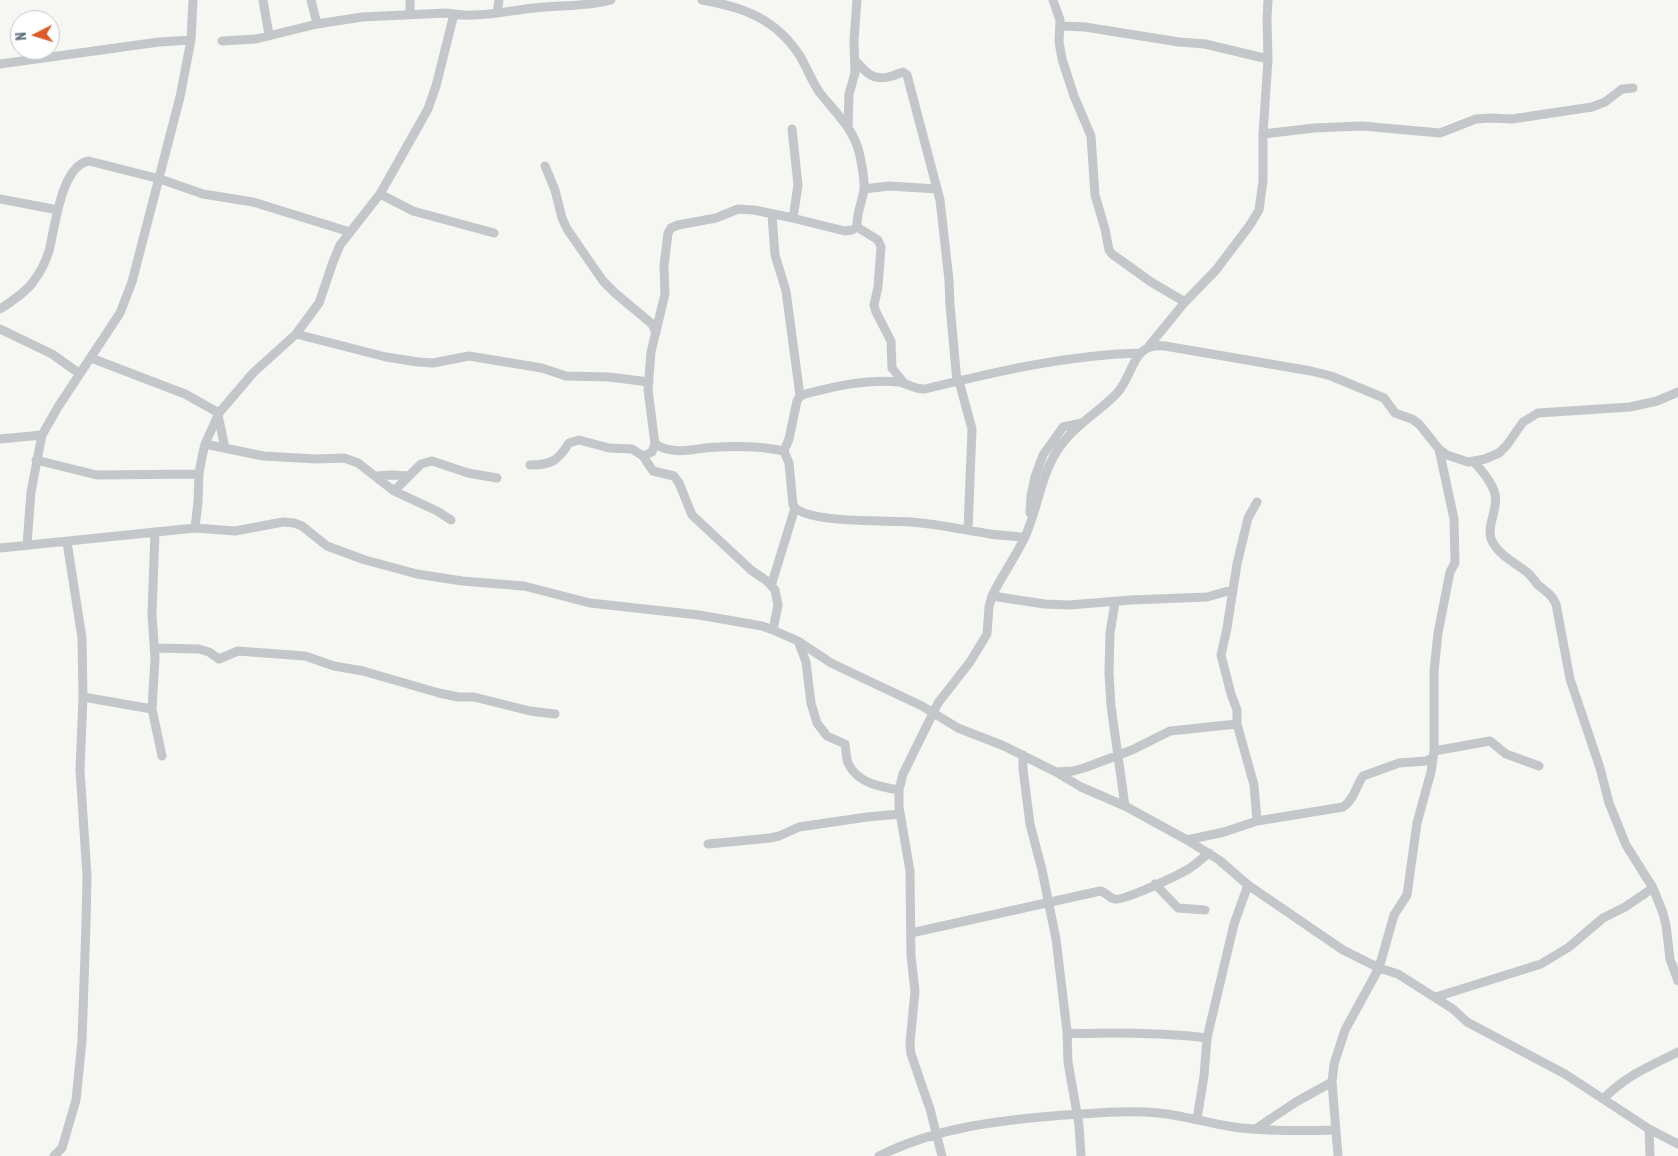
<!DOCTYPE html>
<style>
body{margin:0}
#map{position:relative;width:1678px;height:1156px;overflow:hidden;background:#f6f6f2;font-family:"Asap Condensed",sans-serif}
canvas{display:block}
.north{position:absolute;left:10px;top:10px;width:50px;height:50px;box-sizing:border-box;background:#fff;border:1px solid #c1c8cd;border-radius:50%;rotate:265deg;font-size:14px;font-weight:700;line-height:20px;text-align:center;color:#657583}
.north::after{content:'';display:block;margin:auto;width:18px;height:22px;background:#df5a29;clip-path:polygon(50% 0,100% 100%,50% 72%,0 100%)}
</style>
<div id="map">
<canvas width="1678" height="1156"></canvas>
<div class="north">N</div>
</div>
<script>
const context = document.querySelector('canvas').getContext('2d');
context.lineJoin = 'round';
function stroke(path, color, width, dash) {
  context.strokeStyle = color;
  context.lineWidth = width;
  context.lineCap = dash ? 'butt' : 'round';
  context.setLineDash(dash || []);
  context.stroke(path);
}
const minor = new Path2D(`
 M263,0L269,35
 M311,0L317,24
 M702,0C744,7 776,19 800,56C807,68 812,82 820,93C836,113 855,130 860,156C862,167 865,179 864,190C862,202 856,215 857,227L878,240L881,247L878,287L874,305L876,312L891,341L892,368L904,383
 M1053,0L1060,20L1059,42L1062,59L1074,96L1091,136L1095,195L1105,229L1109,250L1112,254L1151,282L1185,302
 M497,13L499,0
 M410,14V0
 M1061,26L1085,27L1179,42L1205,44L1268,59
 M222,41L256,39L317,24L362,17L446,13C475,19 506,11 534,8C560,5 586,7 611,0
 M855,60C866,73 874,82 892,76C896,75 899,73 903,72L907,75L940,200L949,280L950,305L957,382
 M0,64L159,42L191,40
 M848,127L849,94L855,73L854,41L857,0
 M792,129L798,185L793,218
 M1263,134L1314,128L1362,126L1440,133L1476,119L1490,118L1512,119L1592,107L1605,102L1622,89L1633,88
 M545,166L555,190L562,218L567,229L603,281L615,293L652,324L656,333
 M864,189L889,186L937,189
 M380,194L413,211L494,233
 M0,199L58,210
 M772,215L775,255L786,291L800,396
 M0,309C11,302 25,293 33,282C39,274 46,261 49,251C55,228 61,165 89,161L160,179L203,194L253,202L350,232
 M0,329L52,354L80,374
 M296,334L386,357L418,362L433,363L469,356L542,368L566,376L609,377L649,382
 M1149,346L1185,302L1216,270L1250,225L1259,210L1263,181V134L1268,59L1267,19L1268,0
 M91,358L185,394L219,413
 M959,381L972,429L968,530
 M218,415L225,448
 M0,439L42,435
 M205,444L263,456L317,459L344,458L358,463L394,491L437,511L451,520
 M655,444C676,457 697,447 719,447C740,446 764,447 784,451L789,463L793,505C803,524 889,520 911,522C938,524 964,530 990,534C1002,536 1013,535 1024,538
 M784,451L789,439L797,401L800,396L805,394C836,386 866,379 898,382C907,383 915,390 925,389C995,372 1066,355 1139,353
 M643,456L652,452L655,444L648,390L649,376L651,352L665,294L664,266L668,233L671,228L678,225L716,218L738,209L754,210L788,217L845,231L852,230L857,227
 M36,460L97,475L199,474
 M1474,462C1482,471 1492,482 1495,494C1499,510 1484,528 1493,543C1501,557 1516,563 1528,573C1532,577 1535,581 1538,585C1546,591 1552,595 1556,604L1570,679L1600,768L1609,803L1626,845L1653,888L1663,913L1666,925L1670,959L1678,981
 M530,465C551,465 558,461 569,443L579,440L609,448L632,449L643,456L653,471L674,476L679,483L692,515L751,570L767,581L775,590L778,605L773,630
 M376,476L392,475L409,476
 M394,491L421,464L432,461L468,473L497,478
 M1257,502L1248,518L1237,564L1227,628L1221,655L1231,694L1237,710V724L1254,785L1257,821
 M1030,513L1031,496L1035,477L1043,455L1063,427L1082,423
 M195,528L198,502L199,474L202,457L205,444L219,413L253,373L296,334L319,303L333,262L340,245L380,194L428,109L436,86L454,14
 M155,532L152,614L155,658L152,709L162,756
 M27,545L31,492L42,435L58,407L120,313L132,282L180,97L191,40L193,0
 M0,548L195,528L235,531L283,522L294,523L302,526L327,546L365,560L417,574L462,581L524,586L590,603L699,615L762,626L773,630L798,641L831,663L922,706L958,728L1004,746L1056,772L1081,787L1125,806L1187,840L1219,860L1248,885L1343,950L1379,968L1398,974L1453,1009L1467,1022L1565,1074L1649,1129L1678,1144
 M771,586L795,508
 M992,596L1044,604L1069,605L1131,600L1207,597L1232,590
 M1115,602L1110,633L1109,673L1111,706L1125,806
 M798,641L806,662L811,703L817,723L827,736L845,744C846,750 846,757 848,763C857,783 880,787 899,790
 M154,648L199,649L209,652L219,659L238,651L305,656L334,666L363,671L439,693L458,697H474L530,711L555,714
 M83,697L152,709
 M1434,751L1490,741L1506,754L1539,766
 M1023,755V769L1030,824L1042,870L1056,939L1067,1031L1068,1062L1079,1125L1081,1156
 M1056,772L1073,771L1084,768L1132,750L1170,731L1237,724
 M1187,840L1224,832L1257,821L1343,807C1354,800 1356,786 1363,776L1399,763L1426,761L1433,758
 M708,844L770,838L779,836L799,827L867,817L900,814
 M1155,884L1178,908L1205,910
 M911,933L1100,891C1106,892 1108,897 1114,899C1122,902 1181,874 1190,868C1197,863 1203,858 1209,853
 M1436,997L1541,964L1569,947L1603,918L1625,907L1653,888
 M1067,1033C1081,1034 1095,1033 1110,1033C1142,1033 1175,1034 1207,1038
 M1603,1099C1627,1075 1648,1067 1678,1052
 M1197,1119L1204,1076L1207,1038L1234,924L1248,885
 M1257,1128L1296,1102L1332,1082
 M1649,1129L1650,1156
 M54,1156L62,1148L76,1100L82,1041L86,925L87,876L80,770L83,697L82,638L67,542
 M879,1156C937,1127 1001,1120 1064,1115C1095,1113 1127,1110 1159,1113C1187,1116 1214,1125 1241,1128C1273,1131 1305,1131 1336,1130
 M942,1156L930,1109L911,1054L910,1043L915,991L911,956L910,871L899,807V790L903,774L938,703L970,662L987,634L989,607L992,596C1001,577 1014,559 1024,539C1039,508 1040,472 1062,444C1077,423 1101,411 1118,392C1135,372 1132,342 1165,346L1311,371L1331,376L1384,398L1395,413L1412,419L1419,424L1439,449L1447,455L1468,462L1485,459L1499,453L1507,445L1523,422L1538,413L1630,407L1657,401L1678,392
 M1338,1156L1332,1082L1334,1064L1345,1030L1379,968L1394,915L1407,895L1417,823L1431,772L1434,751V671L1438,633L1450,572L1455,563L1454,519L1439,449`);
stroke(minor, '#c3c7ca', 9);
</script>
